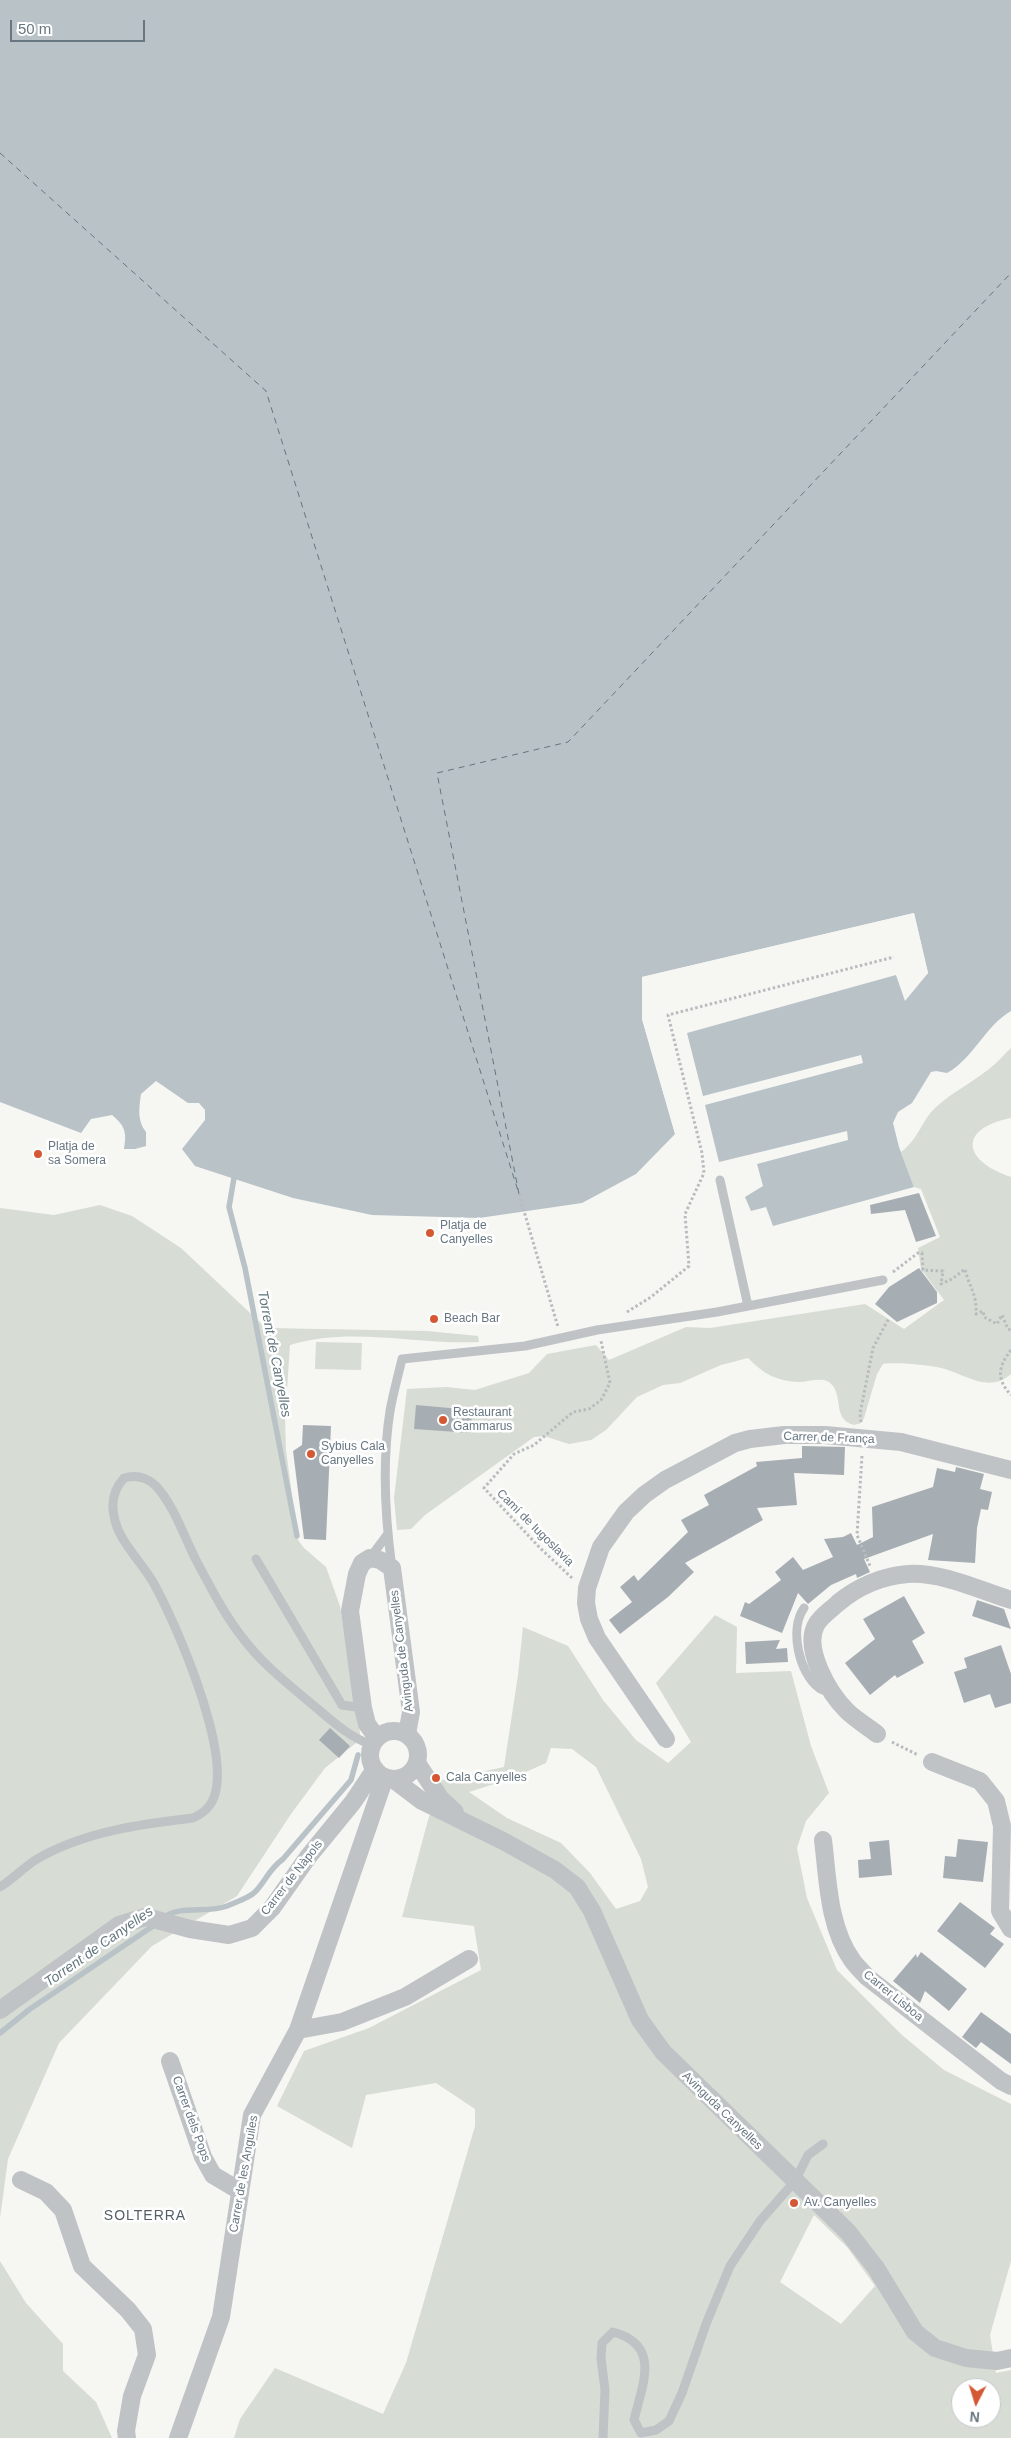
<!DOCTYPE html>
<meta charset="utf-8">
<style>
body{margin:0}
#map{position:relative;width:1011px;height:2438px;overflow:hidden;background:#f6f6f3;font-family:Helvetica,sans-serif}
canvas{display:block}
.north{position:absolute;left:951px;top:2378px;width:50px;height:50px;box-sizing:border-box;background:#fff;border:1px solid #c2c8cd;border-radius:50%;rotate:185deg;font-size:14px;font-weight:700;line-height:20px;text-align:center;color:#677681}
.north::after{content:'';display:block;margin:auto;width:18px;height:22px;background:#d45834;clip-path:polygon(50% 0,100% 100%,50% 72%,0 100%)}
.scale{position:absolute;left:10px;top:20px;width:135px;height:22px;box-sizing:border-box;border:2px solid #677681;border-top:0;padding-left:6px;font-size:15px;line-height:18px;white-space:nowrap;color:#677681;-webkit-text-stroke:4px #fff;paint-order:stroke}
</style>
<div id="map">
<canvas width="1011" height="2438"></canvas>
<div class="north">N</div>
<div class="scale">50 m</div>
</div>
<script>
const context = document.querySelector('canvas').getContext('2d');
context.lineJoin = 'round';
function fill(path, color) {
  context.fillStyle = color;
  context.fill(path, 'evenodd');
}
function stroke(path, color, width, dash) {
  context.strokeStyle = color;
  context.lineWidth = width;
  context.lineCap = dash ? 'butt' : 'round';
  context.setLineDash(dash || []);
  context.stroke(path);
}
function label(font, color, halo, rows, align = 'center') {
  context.font = font + ' Helvetica,sans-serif';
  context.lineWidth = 5;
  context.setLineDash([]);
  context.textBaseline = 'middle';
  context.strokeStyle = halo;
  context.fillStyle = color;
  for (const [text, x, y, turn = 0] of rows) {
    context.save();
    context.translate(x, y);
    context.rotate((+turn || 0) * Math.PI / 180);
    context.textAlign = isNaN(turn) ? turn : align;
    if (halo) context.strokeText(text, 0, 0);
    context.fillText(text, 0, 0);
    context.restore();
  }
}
const green = new Path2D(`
 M1011,1048V1118C957,1129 963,1161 1011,1177V1374C989,1393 968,1376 945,1369C931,1365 898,1362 883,1364L877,1374L864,1418L861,1423L854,1425C831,1419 845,1394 829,1382C821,1377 808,1382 799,1382C778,1382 762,1373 748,1358L721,1365L680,1383L663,1385L637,1397L606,1430L591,1440L569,1444L544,1436L534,1437L425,1515L411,1529L397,1530L394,1498L407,1389L446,1387L475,1390L529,1373L547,1354L596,1345L609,1360L686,1327L710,1328L865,1304L904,1329L944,1300L921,1269L918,1248L940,1237L921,1189L914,1187L901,1152C920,1137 921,1121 936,1107C955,1090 977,1080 995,1064C1001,1059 1005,1053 1011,1048Z
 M100,1205L132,1216L181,1248L266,1328L427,1331L478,1336L479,1342C416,1345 351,1326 290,1345L285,1419L286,1450L298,1540L304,1548L326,1567L340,1606L361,1739L325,1768L291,1814L237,1896L152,1946L59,2043L8,2159L0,2218V1208L54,1215Z
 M316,1342L362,1343L361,1370L315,1369Z
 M715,1615L737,1627L736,1673L791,1671L811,1746L829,1793L806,1821L797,1848L807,1898L837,1970L902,2035L944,2070L1011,2104V2261L990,2335L996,2373L1011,2370V2438H234L240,2419L275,2368L383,2414L406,2363L475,2126V2109L436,2083L366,2095L352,2148L277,2106L304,2051L369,2028L481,1970L474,1926L402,1917L428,1820L442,1780L504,1767L518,1675L523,1627L568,1646L603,1700L636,1740L668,1763L691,1742L656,1683ZM551,1748L572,1749L596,1767L641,1859L648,1887L640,1901L616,1909L590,1873L561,1843L507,1818L469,1792L510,1779L546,1763ZM814,2215L847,2247L875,2286L841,2324L780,2282ZM961,2388H991V2418H961Z
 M0,2261L26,2303L63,2344V2371L96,2402L112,2438H0Z`);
const water = new Path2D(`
 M0,0H1011V1011C985,1026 973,1059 947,1073L936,1071L931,1072L912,1103L898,1112L893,1123L899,1147L914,1187L773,1226L766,1207L751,1211L745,1197L763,1186L757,1164L848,1140L847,1131L719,1162L705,1105L863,1063L861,1055L703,1096L687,1033L896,975L905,1001L928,973L914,913L642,977V1019L675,1134L636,1174L582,1203L479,1218L372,1215L293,1198L195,1166L182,1149L205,1120V1110L199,1103H188L156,1081L141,1094C139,1108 137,1121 146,1132V1146L135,1149H124C127,1132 125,1126 112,1115L91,1119L81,1133L0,1102Z`);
const pier = new Path2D(`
 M914,913L928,973L914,989V986L925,972L912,916L644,979V1019L678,1133L676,1137L642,1019V977Z`);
const stream = new Path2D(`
 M234,1178L229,1207L245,1268L297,1536
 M163,1918C181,1904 207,1914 227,1906C236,1902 249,1898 255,1892C266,1881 268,1870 283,1859L351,1780L358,1755
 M0,2033L30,2009L156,1924`);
const ferry = new Path2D(`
 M0,153L266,391L519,1194L437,773L568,742L1011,273`);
const building = new Path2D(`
 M919,1193L936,1236L916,1242L905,1210L871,1214L870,1205Z
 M919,1268L937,1292V1303L897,1322L875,1304L889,1287Z
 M416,1405L472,1410L471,1433L414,1429Z
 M303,1425L331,1426L326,1540L304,1539L293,1451L302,1445Z
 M802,1446L845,1447L844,1475L794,1473L797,1505L757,1508L763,1520L685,1563L694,1572L668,1597L620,1634L609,1620L632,1602L620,1587L634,1575L638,1581L688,1532L681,1520L709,1505L704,1495L757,1466L756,1462L802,1458Z
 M956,1467L984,1474L980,1489L992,1492L988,1510L981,1509L977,1528L975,1563L928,1560L933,1534L864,1559L870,1572L857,1578L856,1574L831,1585L808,1604L798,1593L782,1633L740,1616L745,1602L749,1604L781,1580L775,1572L793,1557L803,1570L833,1557L824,1539L843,1537L851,1533L857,1545L873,1537L872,1507L933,1487L937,1468L955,1472Z
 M904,1596L925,1633L912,1641L924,1663L897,1678L895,1675L870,1695L845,1663L875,1639L863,1619Z
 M977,1600L1004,1609L1011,1629L972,1616Z
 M780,1640L776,1649L787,1648L788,1662L746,1664L745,1642Z
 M1001,1645L1011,1674V1703L995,1708L990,1694L964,1703L954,1672L967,1668L964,1658Z
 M330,1728L350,1746L339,1758L319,1740Z
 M958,1839L988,1842L983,1882L943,1878L945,1856L956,1857Z
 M889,1840L892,1875L859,1878L858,1860L871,1859L869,1842Z
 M960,1902L995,1928L990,1934L1004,1944L985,1968L937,1931Z
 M921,1952L967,1989L949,2011L925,1991L920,2003L893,1981L916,1954L917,1958Z
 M981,2012L1011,2034V2064L981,2042L976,2048L962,2037Z`);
const path = new Path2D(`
 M519,1194L558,1327
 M893,1272L918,1253H922L923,1270L943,1271L941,1284L952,1279L965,1269C969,1287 977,1293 976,1314L983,1311L984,1317L997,1324L1002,1315L1008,1329L1011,1330
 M627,1312L651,1297L689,1266L685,1214L704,1173L702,1153L668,1015L894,957
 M1011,1350C998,1367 996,1379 1011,1395
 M861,1422L860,1414L873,1348L889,1318
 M862,1456L857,1535L870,1566
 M572,1578L540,1548L484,1488L514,1454L534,1445L573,1412L589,1409L601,1400L610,1383L601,1341
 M892,1742L918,1755`);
const service = new Path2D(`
 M720,1180L748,1306
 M370,1558L387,1535
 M256,1559L342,1705L363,1708
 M392,1568C385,1517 382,1462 390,1411C393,1394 398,1376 402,1359L525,1346L597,1330L717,1312L883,1280
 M804,1608C789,1629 799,1673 819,1688C822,1690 827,1691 830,1693
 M0,1887C13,1879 24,1867 37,1859C83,1832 141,1824 193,1818C204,1813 212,1806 215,1794C229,1747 177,1625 153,1582C141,1561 118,1541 114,1516C111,1502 114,1489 124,1478C135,1475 146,1477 155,1485C173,1503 185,1539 197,1562C211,1588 224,1614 242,1637C262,1664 288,1684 313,1705C332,1721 349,1737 372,1745
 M603,2438L605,2390L601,2358L602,2343L613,2332C662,2345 642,2385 634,2420L641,2433L656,2430L669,2421L682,2393L706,2324L730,2266L760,2221L795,2181L808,2155L823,2144`);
const minor = new Path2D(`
 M370 1755a24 24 0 1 1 48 0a24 24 0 1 1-48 0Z
 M877,1734C867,1726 855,1719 847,1711C829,1693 803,1649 816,1625C821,1616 831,1610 838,1603C857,1587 882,1576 908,1574C942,1572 979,1590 1011,1600
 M377,1738L367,1724L363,1708L350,1611L357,1574L362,1563L370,1558L380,1560L392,1568L411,1712L407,1734
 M666,1739L597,1638L589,1619L586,1603L587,1588L601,1547L626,1512L644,1495L665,1480L735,1443L750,1439L784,1435H825L901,1442L1011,1470
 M932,1762L980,1781L996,1801L1002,1826L1000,1911L1011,1929
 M417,1763L440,1798L455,1812
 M393,1779L422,1801L505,1842L555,1870L577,1887L592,1911L640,2020L663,2052L848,2232L876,2268L915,2332L935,2348L966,2358L997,2361L1011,2358
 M823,1840C828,1879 828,1926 852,1960C856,1966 862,1971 867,1977L1001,2081L1011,2086
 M0,2010L119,1925L146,1917L190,1929L229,1935L252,1928L272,1908L308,1857L353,1802L375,1769
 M298,2030L342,2022L405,1997L469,1959
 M170,2061L203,2157L213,2175L240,2191
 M21,2180L46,2192L63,2210L82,2266L128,2310L143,2329L147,2355L132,2396L126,2431L127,2438
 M178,2438L221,2317L252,2115L298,2030L385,1777`);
const markers = [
 [38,1154,5,"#d45834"],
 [430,1233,5,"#d45834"],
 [434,1319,5,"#d45834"],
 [443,1420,5,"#d45834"],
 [311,1454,5,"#d45834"],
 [436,1778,5,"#d45834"],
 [794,2203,5,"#d45834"]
];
const poiNames = [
 ["Platja de",48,1147],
 ["sa Somera",48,1161],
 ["Platja de",440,1226],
 ["Canyelles",440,1240],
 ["Beach Bar",444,1319],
 ["Restaurant",453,1413],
 ["Gammarus",453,1427],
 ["Sybius Cala",321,1447],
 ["Canyelles",321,1461],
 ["Cala Canyelles",446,1778],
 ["Av. Canyelles",804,2203]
];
const streetNames = [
 ["Carrer de França",829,1438,2],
 ["Camí de Iugoslavia",535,1528,45],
 ["Avinguda de Canyelles",402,1651,-97],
 ["Carrer de Nàpols",292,1878,-52],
 ["Carrer Lisboa",893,1996,39],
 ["Avinguda Canyelles",722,2111,44],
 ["Carrer dels Pops",191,2119,70],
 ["Carrer de les Anguiles",244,2174,-80]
];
const waterNames = [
 ["Torrent de Canyelles",274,1354,79],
 ["Torrent de Canyelles",99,1947,-35]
];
const neighbourhoodNames = [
 ["SOLTERRA",145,2216]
];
fill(green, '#d7dcd4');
fill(water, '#b8c2c7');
fill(pier, '#f6f6f3');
stroke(stream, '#b8c2c7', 5.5);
stroke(ferry, '#63777e', 1, [6, 5]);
fill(building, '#a7aeb3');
stroke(path, '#b9bcbe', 3, [2.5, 2.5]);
stroke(service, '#bfc3c6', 9);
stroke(minor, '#bfc3c6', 18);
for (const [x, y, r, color] of markers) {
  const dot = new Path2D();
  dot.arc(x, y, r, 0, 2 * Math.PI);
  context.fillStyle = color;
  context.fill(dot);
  stroke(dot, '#fff', 2);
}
label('12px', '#677681', '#fff', poiNames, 'left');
label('12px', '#677681', '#fff', streetNames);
label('italic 14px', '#63777e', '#fff', waterNames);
context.letterSpacing = '1px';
label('14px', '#545f67', '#fff', neighbourhoodNames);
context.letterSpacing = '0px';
</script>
